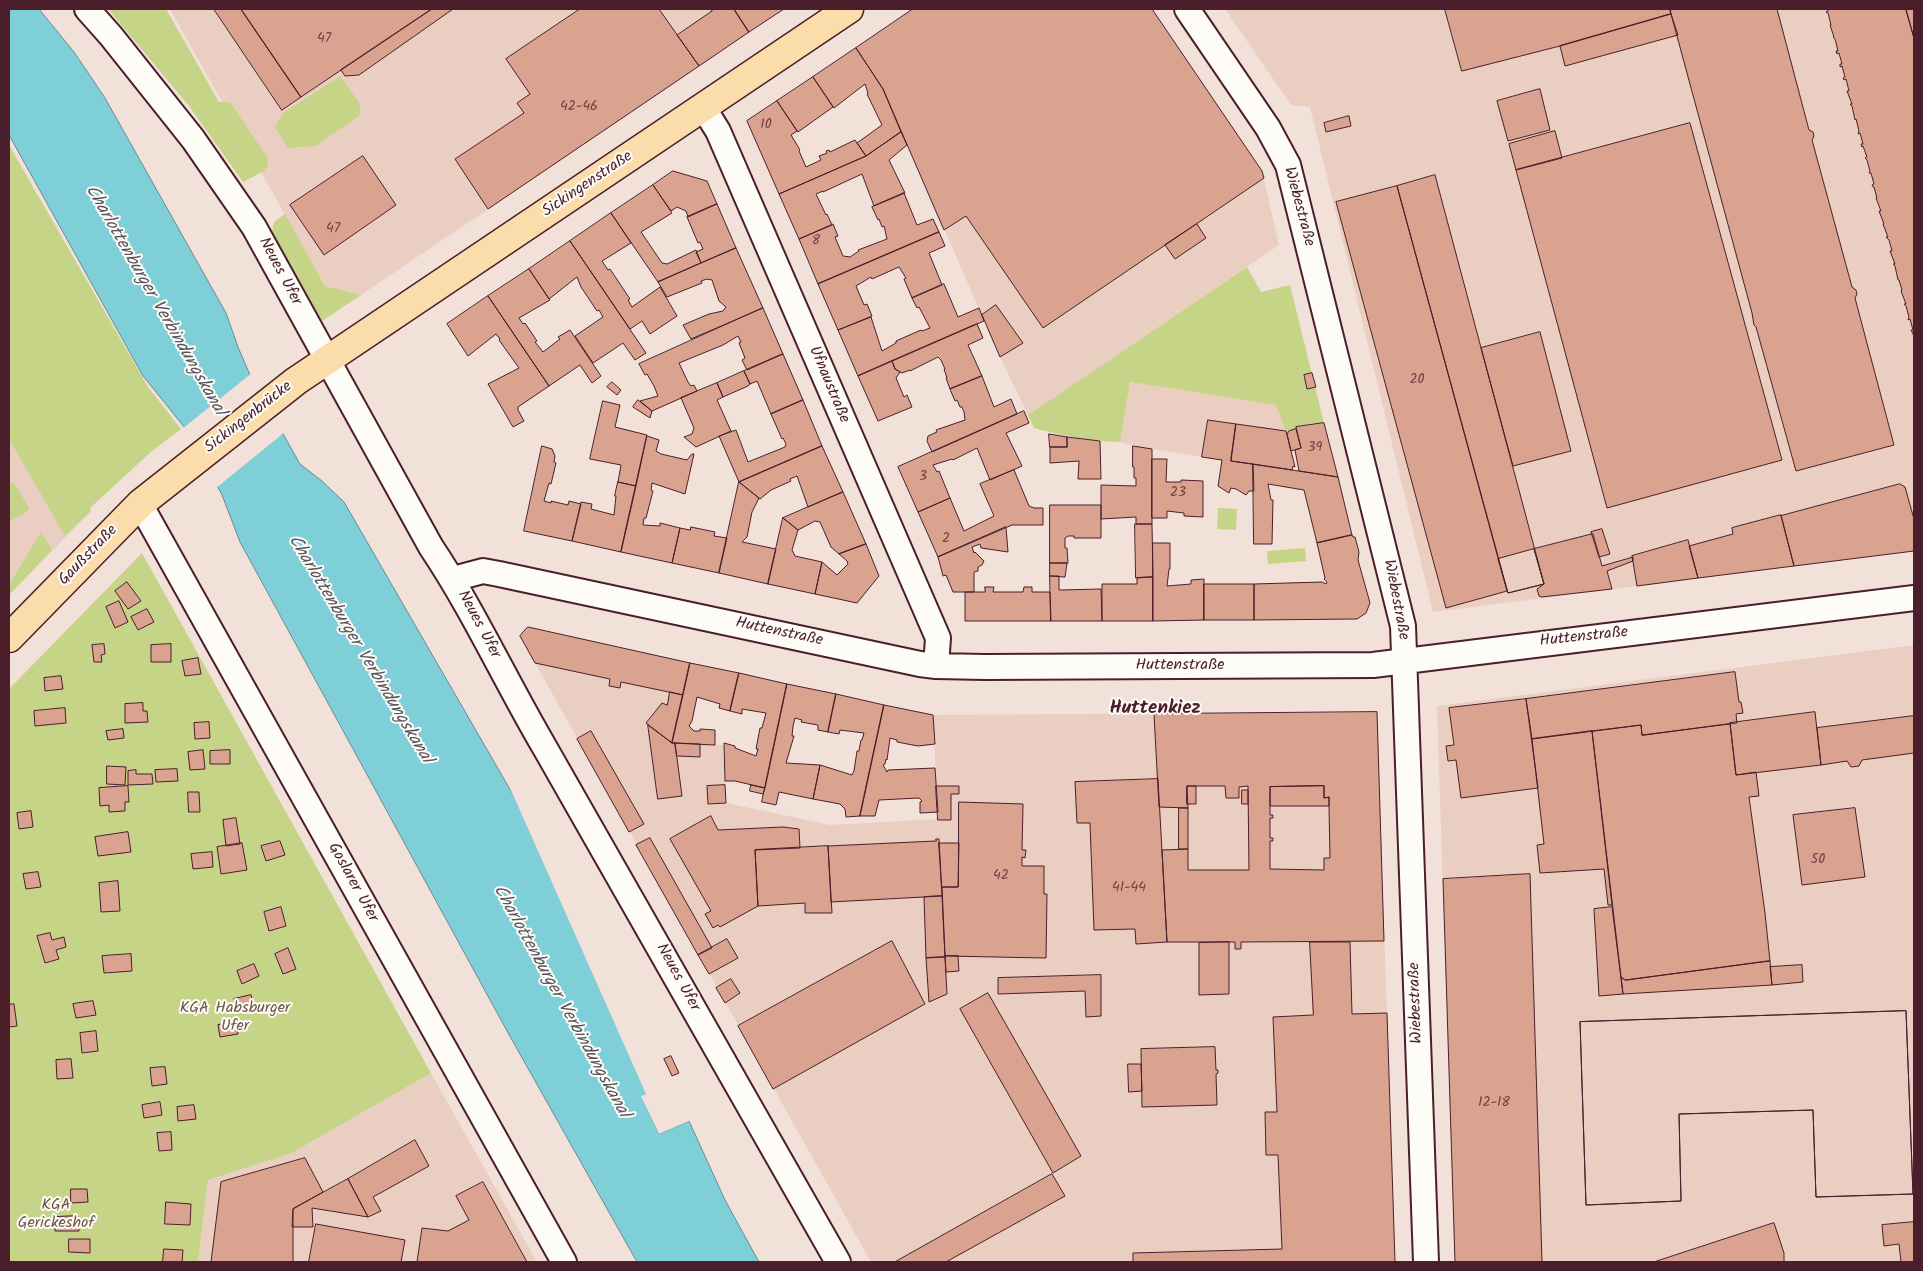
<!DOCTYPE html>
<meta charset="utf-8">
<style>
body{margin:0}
#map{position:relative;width:1923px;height:1271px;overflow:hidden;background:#f2e1d8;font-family:Kalam,sans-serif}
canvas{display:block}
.frame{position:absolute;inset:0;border:10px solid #4a1f2b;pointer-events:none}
</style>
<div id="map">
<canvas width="1923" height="1271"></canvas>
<div class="frame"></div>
</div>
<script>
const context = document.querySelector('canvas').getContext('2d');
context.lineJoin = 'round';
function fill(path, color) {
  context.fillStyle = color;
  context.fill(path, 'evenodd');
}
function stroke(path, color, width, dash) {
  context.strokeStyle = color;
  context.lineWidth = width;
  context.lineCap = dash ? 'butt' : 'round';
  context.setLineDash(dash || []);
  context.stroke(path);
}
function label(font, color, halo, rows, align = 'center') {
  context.font = font + ' Kalam,sans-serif';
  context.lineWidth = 4;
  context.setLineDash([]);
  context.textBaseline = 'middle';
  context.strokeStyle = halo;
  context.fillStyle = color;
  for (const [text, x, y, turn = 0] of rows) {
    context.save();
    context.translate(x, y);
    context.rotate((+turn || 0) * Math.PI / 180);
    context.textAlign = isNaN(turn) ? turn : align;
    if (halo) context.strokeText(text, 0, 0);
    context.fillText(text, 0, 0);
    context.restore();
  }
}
const built = new Path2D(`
 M170,9H784L361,295L325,286Z
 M913,9H1152L1262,171L1279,245L1028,415L1000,357L883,89L856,48Z
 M1225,9H1914V551L1433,612L1310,107L1291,105Z
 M9,364L91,511L9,595Z
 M1130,382L1276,405L1287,434L1295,467H1293L1254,491H1249L1246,495L1235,489L1231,488L1229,493L1218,486L1222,460L1133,446L1120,442Z
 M528,627L690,663L673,743L723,745L726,803L830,825L938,819L933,715L1377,712L1395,1262H871L520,636Z
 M1914,645V1262H1455L1437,706Z
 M431,1073L537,1262H198L208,1180L292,1153Z`);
const green = new Path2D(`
 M108,9H166L219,102H230L267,157L268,165L264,171L243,182L189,106Z
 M340,76L360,104V115L316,146L288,148L275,127L282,114Z
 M9,145L148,387L181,429L152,451L90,508L91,511L65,536L9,439Z
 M285,214L325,286L361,295L322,321L272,232L274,222Z
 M1247,267L1261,292L1290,285L1324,423L1296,427V429L1289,431L1287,434L1276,405L1130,382L1120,442C1091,441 1063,436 1034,428L1028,415Z
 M13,482L29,507L27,511L9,522V483Z
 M1218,508L1237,509L1236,530L1217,529Z
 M41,532L52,550L9,595V585Z
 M1305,548L1306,561L1268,564L1267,551Z
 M142,553L431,1073L292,1153L208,1180L198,1262H9V689Z`);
const water = new Path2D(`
 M9,9H39L74,52L105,98L226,313L238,347L250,375L300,464L322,481L344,502L515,798L647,1094L642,1096L659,1134L689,1121L725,1200L759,1262H637L507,1031L240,542L222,495L185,428L143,376L9,135Z`);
const pier = new Path2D(`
 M252,373L285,432L216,488L182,429Z
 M505,777L517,797L649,1093L648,1096L645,1098L660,1131L688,1119L689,1121L659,1134L641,1096L646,1094Z`);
const building = new Path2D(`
 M214,9H241L301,97L282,110Z
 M241,9H432L301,97Z
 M432,9H453L359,75L345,76L341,70Z
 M580,9H659L699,66L488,209L455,159L524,113L517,103L530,94L506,59Z
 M710,9H734L749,32L699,66L677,35L712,11Z
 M734,9H784L749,32Z
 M913,9H1152L1262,171L1264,178L1043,328L966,216L944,230L883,89L856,48Z
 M1445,9H1676L1670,10L1671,14L1560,46L1462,71Z
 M1676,9H1777L1809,130L1813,132L1814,136L1812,140L1852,287L1856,290L1857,294L1855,298L1894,445L1796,471L1756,327L1754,325L1752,313L1671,14L1670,10Z
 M1827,9H1906L1914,38V336L1911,330H1913L1910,319L1908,320L1909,317L1906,306L1904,304H1906L1901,291L1902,290L1899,280H1898L1895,266L1893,264H1895L1890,251H1892L1889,240L1886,237H1888L1883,224H1884L1879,211H1881L1876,198H1877L1874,187H1873L1872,185L1874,184L1871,173H1869L1870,171L1867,160L1865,158L1867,157L1863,146L1862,147L1861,144H1863L1860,133L1858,134L1859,131L1856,119L1855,120L1852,106L1850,104H1852L1847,91H1849L1846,79L1844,80L1843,78L1845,77L1842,66L1840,67V64H1842L1839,53L1837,54L1836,51H1838L1835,39L1833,37H1834L1830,25H1831L1828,13L1826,12L1828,11Z
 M1906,9H1914V38Z
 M1671,14L1678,35L1565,66L1560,46Z
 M856,48L883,89L901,132L866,156L857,143L882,125L867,94L868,93L865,84L834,108L813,77Z
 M813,77L833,107L798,132L777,101Z
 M1540,89L1550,130L1508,141L1497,101Z
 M777,101L797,131L791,135L800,150L799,151L806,167L821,160L819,156L827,153L826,151L829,150L830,152L855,140L866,156L779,194L747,121Z
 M1349,116L1351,126L1326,132L1324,123Z
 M1690,123L1782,460L1607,508L1516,170Z
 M1555,131L1562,158L1516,170L1509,144Z
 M901,132L907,145L889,160L905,193L874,206L862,174L823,192V191L816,194L826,215L827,214L832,225L799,239L779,194L866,156Z
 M363,156L396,205L324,255L290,205Z
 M673,171L707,181L717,204L688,217L686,211L677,207L671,211L653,185Z
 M1435,175L1544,584L1508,593L1397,186Z
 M653,185L672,213L641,232L662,263L667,264L696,250L701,263L658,282L611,213Z
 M1397,186L1507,591L1446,608L1336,202Z
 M904,193L917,225L933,219L939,232L818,284L799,239L833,224L838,236L835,237L843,256L850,257L859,251L858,250L887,239L884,226L882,227L879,219L878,220L872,207Z
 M717,204L736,248L701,263L696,252L703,249L700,242L698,243L687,217Z
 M611,213L631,243L602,261L608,270L610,269L630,299L628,300L632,307L660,287L677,316L650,334L642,321L630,329L570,241Z
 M1197,224L1206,238L1175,259L1165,245Z
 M939,232L945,246L929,253L942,285L912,298L904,279L906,278L899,267L872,279L871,277L856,286L864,305L867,304L872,316L838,330L818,284Z
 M570,241L646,353L635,360L623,343L593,363L575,336L603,317L599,310L597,311L581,287L577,277L549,299L529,269Z
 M736,248L763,308L691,339L683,325L709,314L723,311L726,307L719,301L712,280L707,279L701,281L702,283L667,297L658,282Z
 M529,269L550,300L519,318L523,324L525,323L537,341L535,342L543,352L560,339L558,337L570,330L601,376L592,383L580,365L549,386L488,296Z
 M944,284L958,317L979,308L984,321L858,376L838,330L871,317L882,351L896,343V341L921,330L922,331L930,328L919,307L917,308L912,298Z
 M488,296L549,386L518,407V410L524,421L513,427L488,384L519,368L499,340L500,339L496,334L468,356L447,324Z
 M996,305L1023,343L1000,357L982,315Z
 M763,308L783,354L747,370L742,360L745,358L739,343L741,342L738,336L723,345L679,363L688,382L691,386L694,385L697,391L652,411L640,401L658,396L654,386L647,374L645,375L639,364Z
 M977,324L983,338L968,345L982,376L950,389L946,378H947L944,369H945L941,360L938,357L910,371V370L902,373L895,369L892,361Z
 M1540,332L1571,451L1513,466L1481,348Z
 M783,354L803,400L771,414L757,381L750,384L744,371Z
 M892,361L895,369L900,372L896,378L904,397L907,395L912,407L878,421L858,376Z
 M744,371L750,384L748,386L723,397L717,383Z
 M1312,373L1316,387L1307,389L1304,375Z
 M982,376L994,407L1011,399L1017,414L932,452L927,441L928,436L937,432L936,430L965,420L964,412L962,407H960L957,400L955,401L950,389Z
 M612,382L621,390L617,395L607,387Z
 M717,383L723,397L717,400L731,431L696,447L684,437L692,434L694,428L681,398Z
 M638,400L652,411L650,418L633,407Z
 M803,400L822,446L739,482L719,436L736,430L748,462L785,447L786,444L783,438L782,439L771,414Z
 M603,401L620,405L615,427L647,435L636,486L618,482L621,465L590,459Z
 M1024,411L1029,423L1006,433L1022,466L990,480L977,448L953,460L952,459L933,465L937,472L939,471L950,498L918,512L898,467Z
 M1208,420L1236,424L1231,461L1253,464L1254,491H1249L1246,495L1236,489L1231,488L1229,493L1218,486L1222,460L1202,457Z
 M1324,423L1338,477L1299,471L1295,450L1301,448L1296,427Z
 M1236,424L1286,431L1295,467L1293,466L1292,470L1231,461Z
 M1296,429L1301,448L1291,451L1287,434L1289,431Z
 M1049,434L1067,437V447H1050Z
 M647,436L659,440L656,451L661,454L687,460L692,454H694L685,494L652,483L651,490L653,491L646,518H644L643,525L660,526V523L680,528L672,563L621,552Z
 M1067,437L1100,441L1101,479H1078L1079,461L1050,463V447H1067Z
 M542,446L552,449L555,456L554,462L556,463L551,484L549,483L544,501L551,503V501L568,505L569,501L581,504L572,541L524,531Z
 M822,446L843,492L808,507L797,476L790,479L791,481L771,490L760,499L739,482Z
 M1133,446L1152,449V524H1136V517L1101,519V485L1136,486V478H1134V467H1133Z
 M1152,459H1167L1166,482H1181V480L1203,481V517L1184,516V513L1167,511V518H1152Z
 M1253,464L1338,477L1352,535L1317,543L1304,490L1268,484L1271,500H1273L1272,544H1254Z
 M1014,470L1029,506L1034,508H1043V525H1012L938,557L918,512L950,498L964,531L994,516L980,484Z
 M618,482L636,486L621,552L572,541L581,502L592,504L591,509L614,515L616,496H615Z
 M739,482L759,498L752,512L747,537L742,542L776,549L768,584L719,573Z
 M1900,484L1905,487L1914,519V551L1794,566L1781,516Z
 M843,492L866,544L839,554L831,547L820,522L815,521L798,530L783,518Z
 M1050,505H1101V538H1074V536H1068L1065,538V548H1067L1068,563H1050Z
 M1781,515L1794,566L1698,578L1689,546L1733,534L1732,528Z
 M783,518L798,530L792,550L795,556L822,562L815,594L768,584Z
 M1135,524H1152L1153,577L1136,578Z
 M691,527L715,532L714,536L727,538L719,573L672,563L680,528L690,530Z
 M1006,527L1008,552L981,548L980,544L972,547L974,553L975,552L984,561L982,565L978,567V571L974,572V592H953L946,575L943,576L938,557Z
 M1602,529L1610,554L1599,557L1591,532Z
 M1593,534L1602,566L1633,557V561L1607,571L1612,589L1542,597L1539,596L1537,589L1544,584L1534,549Z
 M1352,535L1353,537H1355L1359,552L1358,560L1370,603L1366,613L1357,619L1254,620V584L1322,582L1326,584L1327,582L1324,579L1325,578L1317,543Z
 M1688,540L1698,578L1637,586L1632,556Z
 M1153,543H1170V569H1169L1167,586L1191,584V580L1204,579V620L1153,621Z
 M866,544L879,576L857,603L815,594L822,562L837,575L848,564L847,561L839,554Z
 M1534,549L1544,584L1508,593L1498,559Z
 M1050,563H1067L1065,577L1050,576Z
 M1050,576H1059V590L1101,589L1102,621H1051Z
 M1153,577V621H1102V584H1137V578Z
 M127,582L141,601L128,609L115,591Z
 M1204,584H1254V620H1204Z
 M985,587H994L993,592H1023L1024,587H1032V592H1050L1051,621H965V592H985Z
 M119,601L128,622L115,628L106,607Z
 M147,609L154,622L138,630L131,617Z
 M528,627L690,663L683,695L621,682L620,688L609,686L610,679L535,663L520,636Z
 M104,644L105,654L101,655L102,662H94L92,645Z
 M171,644V662H151V645Z
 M198,658L201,674L185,676L182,661Z
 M690,663L739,673L730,711L719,708L720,704L697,697L692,721L689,726L694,731H700V729L715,730V745L672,743Z
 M1735,672L1739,702H1741L1743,713L1736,714L1737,723L1642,735L1641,725L1532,739L1526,699Z
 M739,673L787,684L765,788L735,781H725L724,743L735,746V748L756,756L758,749H756L760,728H762L766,713L742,709V714L730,711Z
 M61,676L63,689L45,691L44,678Z
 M787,684L836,694L828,732L818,730V725L801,722L802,720L795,718L793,726L792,736H794L786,763L820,765L813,799L779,792L776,805L762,802Z
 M670,692L683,695L672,743L646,723L662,703L667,705Z
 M836,694L884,705L860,816L846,817L845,809L840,804L813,799L820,765L852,775L854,771L857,751H859L861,740H862L864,733L840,730L839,734L828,732Z
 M1526,699L1538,788L1461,798L1456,760L1448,761L1446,746L1454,745L1449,708Z
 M143,703V711H147L148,722L125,723V704Z
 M884,705L933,715L935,744L918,746L897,742V740L890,738L887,760L886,759L885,764L883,765L887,772L888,770L935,768L938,812L920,813V802L922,801L919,798L879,800L875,816H860Z
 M65,708L66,723L35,726L34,711Z
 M1377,712L1384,941L1241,942V949H1235V942H1167L1162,850L1188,849V870H1249L1248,786L1239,787V798H1226L1225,786H1187L1188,808L1159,807L1154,714ZM1324,786V798L1329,797V806L1330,858H1324V870L1270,869V841H1273V838H1270V818H1273V815H1270V787Z
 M1815,712L1821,765L1736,775L1730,723Z
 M1914,716V753L1862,760L1859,766L1851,767L1847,761L1821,765L1817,728Z
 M209,722L210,738L195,739L194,723Z
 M1730,724L1736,775L1756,772L1759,796L1749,797L1765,913L1770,961L1625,980L1621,977L1592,731L1641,725L1642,735Z
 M648,725L672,743H675L682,796L658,799Z
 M123,729L124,738L108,740L106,731Z
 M591,731L644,824L629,832L577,739Z
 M1592,731L1612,905H1608L1604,869L1540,873L1537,845L1544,844L1532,739Z
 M675,743L700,744V757L677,756Z
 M203,750L205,769L190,770L188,752Z
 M230,750V764H210V751Z
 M107,766L126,767L125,785L107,784Z
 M177,769L178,781L156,782L155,770Z
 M136,770V774H152L153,784L128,785V771Z
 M1158,779L1167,942L1136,944L1135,929L1094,930L1090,823H1077L1075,782Z
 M725,785L726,803L708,804L707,786Z
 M751,785L765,788L763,794L750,791Z
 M128,786L129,802H125V811L109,812V805L100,806L99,788Z
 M936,786H959V794H951V820H938Z
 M1187,786H1196V804H1187Z
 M1324,786V798L1329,797V806H1270V787Z
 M1242,790H1248V804H1242Z
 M188,792H199L200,812H189Z
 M959,802L1023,804L1022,850H1026L1025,858L1022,857V866H1044V894H1047L1046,958L945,956L942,887H958Z
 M1179,808H1188V849H1179Z
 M1855,808L1865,877L1802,885L1793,815Z
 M31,811L33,827L19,829L17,813Z
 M711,816L718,830L783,827L799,829L800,848L755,850L758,906L720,927L718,925L713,928L705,914L711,911L670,839Z
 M236,818L240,844L226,846L223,820Z
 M128,832L131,852L98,856L95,837Z
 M650,838L712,948L698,955L636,845Z
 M936,839H939L942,896L831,902L828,846L936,841Z
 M280,841L285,855L266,861L261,846Z
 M242,843L247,870L221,874L217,847Z
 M939,843H959L958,887H942Z
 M828,846L832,913H805V903L758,906L755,850Z
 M212,852L213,867L193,869L191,854Z
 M38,872L41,887L26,889L23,874Z
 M1530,874L1542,1262H1455L1443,879Z
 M118,881L120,911L101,912L99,883Z
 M942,896L945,957L926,958L924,897Z
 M281,907L286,926L269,931L264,912Z
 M1612,907L1623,994L1599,996L1594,909Z
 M50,933L52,940L64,937L66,947L56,950L59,959L45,963L37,936Z
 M727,939L738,958L709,974L698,955Z
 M892,941L925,1004L773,1089L738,1026Z
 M1229,942V994L1199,995V943Z
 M1310,942H1350L1352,1014L1387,1013L1395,1262H1133V1253L1282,1249L1278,1155H1266L1265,1112H1277L1273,1017L1313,1015Z
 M288,948L296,969L283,974L275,954Z
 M131,954L132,971L104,973L102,956Z
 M958,956L959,971L946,972L945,956Z
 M945,957L947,994L929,1002L926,958Z
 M1770,961L1772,985L1623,994L1621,977L1625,980Z
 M254,964L259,976L242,984L237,971Z
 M1802,965L1803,982L1772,985L1770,967Z
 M1101,975V1016L1086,1017L1085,991L998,994V978Z
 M731,979L740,993L725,1003L716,988Z
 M988,993L1081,1156L1053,1173L960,1009Z
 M251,995L254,1008L237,1012L234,999Z
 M93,1001L96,1015L76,1018L73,1004Z
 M14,1004L17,1026L9,1027V1005Z
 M1906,1011L1913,1194L1816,1197L1813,1110L1679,1114L1681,1201L1586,1205L1580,1022Z
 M1906,1011L1913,1194L1816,1197L1813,1110L1679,1114L1681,1201L1586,1205L1580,1022Z
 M236,1022L238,1034L220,1037L218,1025Z
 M96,1031L98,1051L82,1053L80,1033Z
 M1215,1047L1216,1070H1218V1073L1216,1074L1217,1105L1142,1107L1141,1049Z
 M671,1056L679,1073L672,1076L664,1059Z
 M71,1059L73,1078L57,1079L56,1060Z
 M1128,1064H1141L1142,1091L1129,1092Z
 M165,1067L167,1084L152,1086L150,1068Z
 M160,1102L162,1115L144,1118L142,1105Z
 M194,1105L196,1119L178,1121L177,1107Z
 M171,1132L172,1150L159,1151L157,1133Z
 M415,1140L429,1166L373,1197L381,1211L368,1217L348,1179Z
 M305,1158L323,1192L293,1209V1262H211L221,1182Z
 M1052,1174L1065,1196L946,1262H895Z
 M348,1179L368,1217L312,1208L313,1227H292L293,1209Z
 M483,1182L527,1262H417L422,1228L448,1231L469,1220L456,1196Z
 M71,1189H87L88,1202L71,1203Z
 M166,1202L191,1204L190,1225L165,1224Z
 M78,1216L79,1231H55V1217Z
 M1914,1222V1262H1901L1899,1244L1884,1246L1882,1225Z
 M1774,1223L1784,1253V1262H1654Z
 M316,1224L405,1240L401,1262H309Z
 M69,1239H90V1253L69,1252Z
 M164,1249L183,1250L182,1262H163Z`);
const minor = new Path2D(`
 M87,9L111,36L193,139L254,227L431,547C474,611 506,682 545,748C643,919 740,1091 838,1262
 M1187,9L1268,128L1288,165L1403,626L1426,1262
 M703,107L718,131L938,638L936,666
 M140,504L564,1262
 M453,579L483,571L499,574L920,664L936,666L985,667L1373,665L1914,598`);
const major = new Path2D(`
 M9,638L140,504L296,381L849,9`);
const numberNames = [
 ["47",324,40],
 ["42-46",579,108],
 ["10",766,126],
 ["47",333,230],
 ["8",816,242],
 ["20",1417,381],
 ["39",1315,449],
 ["3",923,478],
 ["23",1178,494],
 ["2",946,540],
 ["50",1818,861],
 ["42",1001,877],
 ["41-44",1129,889],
 ["12-18",1494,1104]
];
const streetNames = [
 ["Sickingenstraße",588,185,-34],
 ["Wiebestraße",1298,207,75],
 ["Neues Ufer",279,272,62],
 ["Ufnaustraße",828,385,67],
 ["Sickingenbrücke",249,418,-38],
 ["Gaußstraße",89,556,-46],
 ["Wiebestraße",1395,600,79],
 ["Neues Ufer",478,625,62],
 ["Huttenstraße",779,633,12],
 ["Huttenstraße",1584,638,-6],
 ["Huttenstraße",1180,666],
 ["Goslarer Ufer",352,883,61],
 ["Neues Ufer",677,978,61],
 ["Wiebestraße",1417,1003,-92]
];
const parkNames = [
 ["KGA Habsburger",235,1009],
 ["Ufer",235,1027],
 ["KGA",56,1206],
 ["Gerickeshof",56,1224]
];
const waterNames = [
 ["Charlottenburger Verbindungskanal",154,301,60],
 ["Charlottenburger Verbindungskanal",359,650,59],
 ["Charlottenburger Verbindungskanal",560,1002,61]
];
const quarterNames = [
 ["Huttenkiez",1155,710]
];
fill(built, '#eacec2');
fill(green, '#c6d488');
fill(water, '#7fcfd9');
stroke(water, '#6a8993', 1);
fill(pier, '#f2e1d8');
fill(building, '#d9a390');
stroke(building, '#4a1f2b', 1);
stroke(minor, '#4a1f2b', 28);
stroke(major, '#4a1f2b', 31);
stroke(minor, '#fdfcf7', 24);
stroke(major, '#faddab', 28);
label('14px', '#6e4044', null, numberNames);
label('16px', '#4a1f2b', '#fdfcf7', streetNames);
label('16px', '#6f5547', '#fdfcf7', parkNames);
label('italic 18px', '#5a545f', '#fdfcf7', waterNames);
label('bold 19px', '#4a1f2b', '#fdfcf7', quarterNames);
</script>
